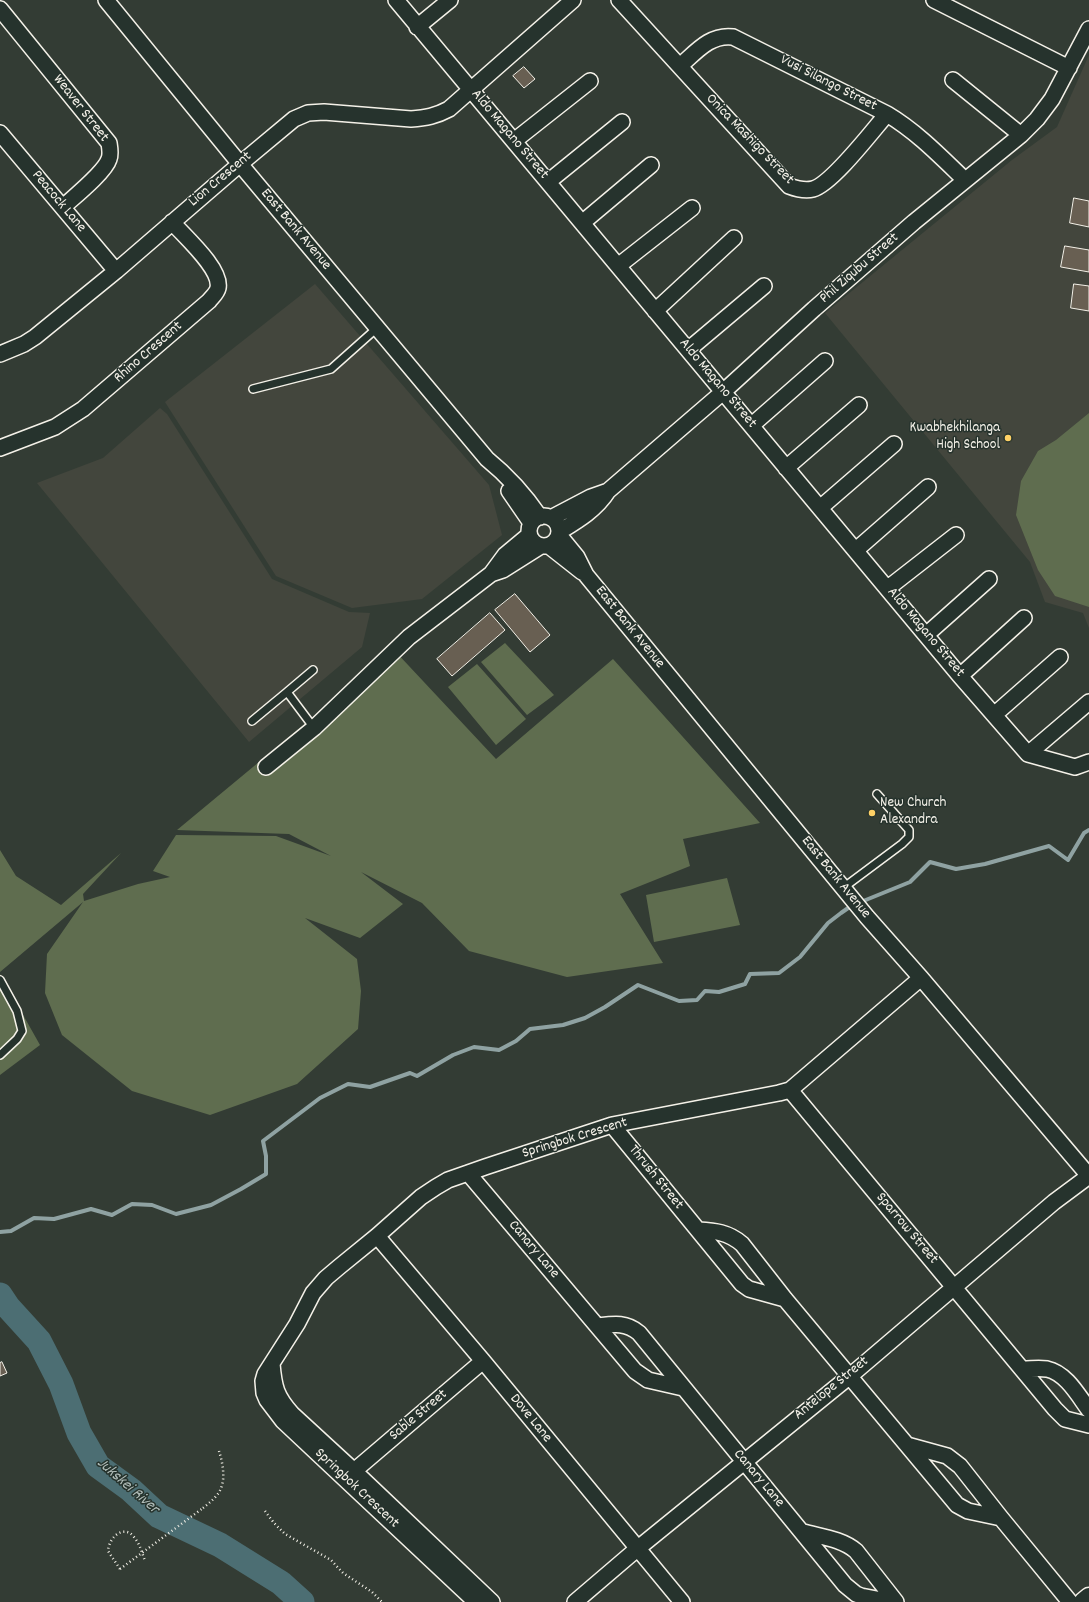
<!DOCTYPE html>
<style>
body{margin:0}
canvas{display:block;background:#333c34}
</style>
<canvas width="1089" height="1602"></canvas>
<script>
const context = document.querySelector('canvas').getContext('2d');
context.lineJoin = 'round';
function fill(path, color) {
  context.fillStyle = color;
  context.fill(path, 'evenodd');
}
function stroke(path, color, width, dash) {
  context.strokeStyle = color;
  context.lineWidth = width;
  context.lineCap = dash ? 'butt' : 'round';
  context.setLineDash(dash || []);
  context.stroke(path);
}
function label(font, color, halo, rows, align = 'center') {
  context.font = font + ' Dekko,sans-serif';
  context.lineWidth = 3;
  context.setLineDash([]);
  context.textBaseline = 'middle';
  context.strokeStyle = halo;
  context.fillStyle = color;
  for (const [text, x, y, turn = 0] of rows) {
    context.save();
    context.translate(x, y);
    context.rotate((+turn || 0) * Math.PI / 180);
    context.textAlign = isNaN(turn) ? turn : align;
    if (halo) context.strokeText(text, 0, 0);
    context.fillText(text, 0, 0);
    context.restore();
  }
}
const built = new Path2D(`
 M1089,55V628L1083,613L1045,602L1030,562L825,313L1012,160L1057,127Z
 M315,284L489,485L502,535L422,599L352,608L276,576L165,402Z
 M160,408L167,414L272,579L349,612L370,613L362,647L249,742L37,483L103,458Z`);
const green = new Path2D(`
 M1089,413V607L1055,596L1038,570L1016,515L1021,481L1038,451L1056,440Z
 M505,643L554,695L527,715L481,662Z
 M394,650L496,759L613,659L760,823L683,839L690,866L620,894L663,963L567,977L469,951L422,903L361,872L403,904L360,938L305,918L357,959L361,991L358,1029L297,1084L210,1115L132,1091L62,1035L45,993L47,954L83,902L0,972V850L16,876L61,905L121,853L83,894L84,901L138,884L170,877L153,871L176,835L276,836L331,856L289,834L177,830Z
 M477,664L526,719L496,745L448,687Z
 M727,878L740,925L654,942L646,895Z
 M0,974L40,1045L0,1075Z`);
const stream = new Path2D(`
 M0,1232L11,1231L34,1218L54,1219L91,1209L112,1215L132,1204L152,1205L176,1214L211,1205L241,1189L266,1174V1156L263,1141L320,1098L348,1084L370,1087L410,1073L417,1076L453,1055L474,1047L499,1050L516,1041L530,1029L563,1025L585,1018L605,1007L638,985L679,1001L697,1000L705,991L719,992L745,984L750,974L779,973L800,957L828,923L841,913L851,906L910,882L930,862L956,869L985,864L1049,846L1068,860L1084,833L1089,830`);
const river = new Path2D(`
 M0,1295L8,1307L39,1341L61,1384L79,1433L98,1466L131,1490L159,1516L220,1545L281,1583L302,1602`);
const building = new Path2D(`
 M524,67L535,79L524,88L513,76Z
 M1074,198L1089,201V227L1070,223Z
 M1065,246L1089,250V272L1061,267Z
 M1074,284L1089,286V311L1071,308Z
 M515,594L550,635L530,652L495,610Z
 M490,613L505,630L452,676L437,659Z
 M2,1362L7,1373L0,1376V1363Z`);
const path = new Path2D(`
 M203,1508C208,1504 213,1500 217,1495C227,1483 223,1464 219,1451
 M265,1511L274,1523L285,1534L331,1560L343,1573L372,1592L382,1602
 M120,1569L108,1551C109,1537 124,1524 134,1537C140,1544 142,1553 145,1561`);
const service = new Path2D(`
 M253,389L331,369L377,328
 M313,670L287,692L314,728
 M252,721L287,692
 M843,888L902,844L909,837V830L877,794
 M0,980L17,1011L22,1031L17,1039L0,1055`);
const minor = new Path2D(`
 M106,0L240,164L487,459C508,476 525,495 540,517
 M396,0L960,676L1028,754L1075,767L1089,762
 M619,0L789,186C797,189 805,191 813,189C832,184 873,130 887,114
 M934,0L1069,68
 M0,9L109,143C110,149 111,154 109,159C105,172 74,197 63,207
 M417,27L450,0
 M680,66C696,52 710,34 733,37L887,114C917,132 940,156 965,180
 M953,80L1021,135
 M0,133L116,271
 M514,141L590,81
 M548,182L622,122
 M582,223L651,165
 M618,266L692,208
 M655,311L734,238
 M688,350L764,286
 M0,354L24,344L35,337L116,271L240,164L294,119L308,113L324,112L411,119C426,118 436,116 449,109L573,0
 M752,425L825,361
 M0,448L55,427L83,409L209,301C212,297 217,293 218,288C222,269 184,236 172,222
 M786,468L859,405
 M509,491L531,523
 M820,508L894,444
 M529 531a15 15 0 1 1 30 0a15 15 0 1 1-30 0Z
 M551,518L591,497L608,491
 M559,532C577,521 596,510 608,491L723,392L814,309L914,222L1021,135L1037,119L1052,99L1089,29
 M559,535L577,557L586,575L867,917L921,978L1089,1176
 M549,546L582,572
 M856,550L928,487
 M491,574L505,555L529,535
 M888,588L956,535
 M926,635L989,579
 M960,676L1024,618
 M994,715L1060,657
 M1028,754L1089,702
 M266,767L314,728L409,637L491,574L503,570L541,546
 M790,1090L1055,1409L1065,1419L1089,1425
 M612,1125L742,1284L749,1289L785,1299
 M468,1173L635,1371L648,1380L683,1388
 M698,1230C715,1231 728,1232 742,1244L785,1299L957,1505L968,1511L1001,1518
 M377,1236L483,1361L682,1602
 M598,1326C614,1324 626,1322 639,1333L845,1585L856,1594L861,1596L892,1602
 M272,1364C274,1387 276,1396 292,1414L354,1471L492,1602
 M1023,1369C1031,1369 1039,1368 1047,1369C1066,1373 1078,1395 1089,1410
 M907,1445L947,1456L960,1466L1001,1518L1070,1602
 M354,1471L483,1361
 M803,1532C822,1537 842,1539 856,1551L896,1602
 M476,1602L283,1421L267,1400L264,1393L263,1381L265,1374L297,1324L313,1293L326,1278L339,1267L377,1236L421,1197L436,1187L448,1180L485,1167L612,1125L779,1093L790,1090L921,978
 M575,1602L637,1549L850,1376L1054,1202L1089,1176`);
const tertiary = new Path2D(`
 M1083,1602L1089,1597`);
const pathBridge = new Path2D(`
 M120,1569L203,1508`);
const markers = [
 [1008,438,4,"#ffd166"],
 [872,813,4,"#ffd166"]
];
const streetNames = [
 ["Vusi Silango Street",828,84,27],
 ["Weaver Street",80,109,52],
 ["Aldo Magano Street",509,135,50],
 ["Onica Mashigo Street",749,140,46],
 ["Lion Crescent",221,180,-40],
 ["Peacock Lane",58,202,50],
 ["East Bank Avenue",295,230,50],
 ["Phil Ziqubu Street",860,269,-41],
 ["Rhino Crescent",149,353,-41],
 ["Aldo Magano Street",717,384,50],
 ["East Bank Avenue",629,628,51],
 ["Aldo Magano Street",925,633,50],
 ["East Bank Avenue",835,878,51],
 ["Springbok Crescent",575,1139,-17],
 ["Thrush Street",655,1178,51],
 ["Sparrow Street",906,1229,50],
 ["Canary Lane",533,1250,50],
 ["Antelope Street",832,1389,-39],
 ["Sable Street",419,1416,-40],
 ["Dove Lane",530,1419,51],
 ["Canary Lane",758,1479,50],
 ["Springbok Crescent",356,1489,43]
];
const poiNames = [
 ["Kwabhekhilanga",1000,429],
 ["High School",1000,446],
 ["New Church",880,804,"left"],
 ["Alexandra",880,821,"left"]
];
const waterNames = [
 ["Jukskei River",127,1487,41]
];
fill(built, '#43463d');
fill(green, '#5f6d4f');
stroke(stream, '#8fa2a2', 4);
stroke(river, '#4c6e73', 25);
fill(building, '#685f52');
stroke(building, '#f4f1e8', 1);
stroke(service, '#f4f1e8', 10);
stroke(minor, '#f4f1e8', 18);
stroke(tertiary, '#f4f1e8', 21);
stroke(path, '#f4f1e8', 2.5, [1, 3]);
stroke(service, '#26332d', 7);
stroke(minor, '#26332d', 15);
stroke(tertiary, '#26332d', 18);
stroke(pathBridge, '#f4f1e8', 2.5, [1, 3]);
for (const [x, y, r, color] of markers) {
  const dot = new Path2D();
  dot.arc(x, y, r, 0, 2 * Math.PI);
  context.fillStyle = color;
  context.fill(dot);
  stroke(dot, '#26332d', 1.5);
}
label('15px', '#f4f1e8', '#26332d', streetNames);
label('15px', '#f4f1e8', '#26332d', poiNames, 'right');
label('italic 16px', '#b1bdb9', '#26332d', waterNames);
</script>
